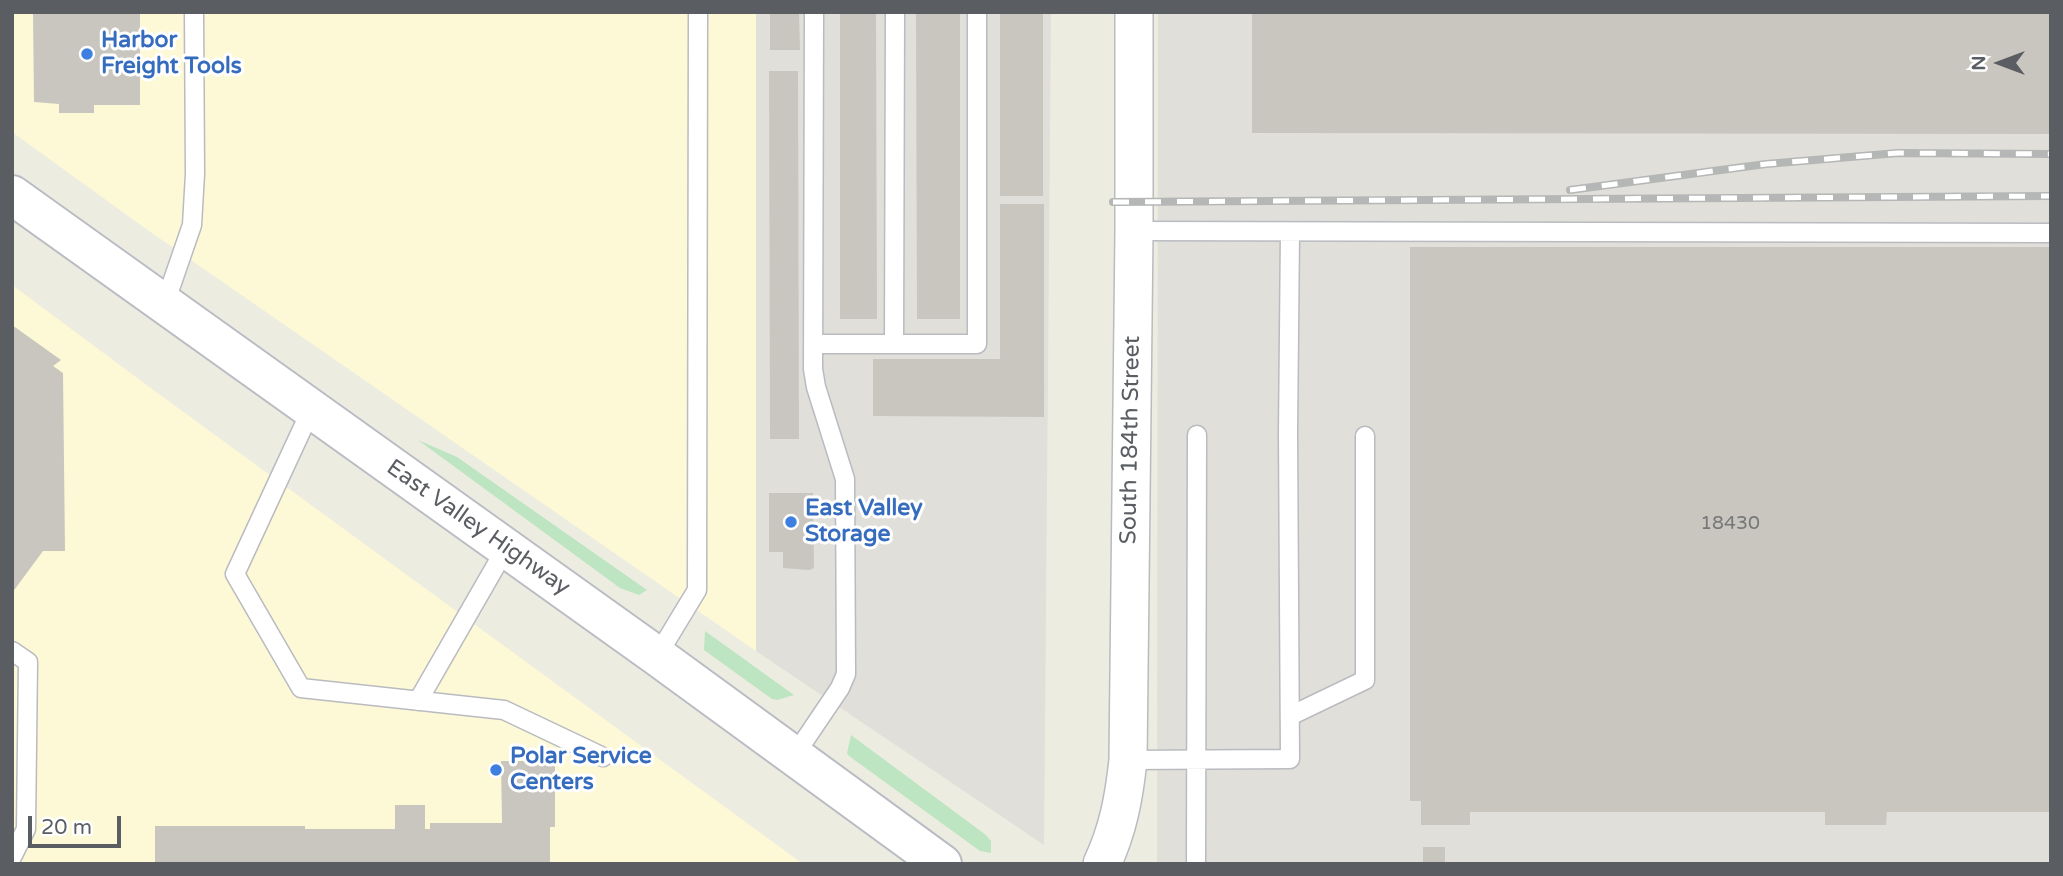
<!DOCTYPE html>
<style>
body{margin:0}
#map{position:relative;width:2063px;height:876px;overflow:hidden;background:#edece1;font-family:"Varela Round",sans-serif}
canvas{display:block}
.frame{position:absolute;inset:0;border:14px solid #5a5d62;pointer-events:none}
.north{position:absolute;left:1965px;top:28px;width:70px;height:70px;-webkit-text-stroke:5px #fff;paint-order:stroke;rotate:270deg;font-size:19px;font-weight:700;line-height:28px;text-align:center;color:#5a5d62}
.north::after{content:'';display:block;margin:auto;width:24px;height:32px;background:#5a5d62;clip-path:polygon(50% 0,100% 100%,50% 72%,0 100%)}
.scale{position:absolute;left:28px;top:816px;width:93px;height:32px;box-sizing:border-box;border:4px solid #5a5d62;border-top:0;padding-left:9px;font-size:21px;line-height:24px;white-space:nowrap;color:#5a5d62;-webkit-text-stroke:5px #fff;paint-order:stroke}
</style>
<div id="map">
<canvas width="2063" height="876"></canvas>
<div class="frame"></div>
<div class="north">N</div>
<div class="scale">20 m</div>
</div>
<script>
const context = document.querySelector('canvas').getContext('2d');
context.lineJoin = 'round';
function fill(path, color) {
  context.fillStyle = color;
  context.fill(path, 'evenodd');
}
function stroke(path, color, width, dash) {
  context.strokeStyle = color;
  context.lineWidth = width;
  context.lineCap = dash ? 'butt' : 'round';
  context.setLineDash(dash || []);
  context.stroke(path);
}
function label(font, color, halo, rows, align = 'center') {
  context.font = font + ' "Varela Round",sans-serif';
  context.lineWidth = 6;
  context.setLineDash([]);
  context.textBaseline = 'middle';
  context.strokeStyle = halo;
  context.fillStyle = color;
  for (const [text, x, y, turn = 0] of rows) {
    context.save();
    context.translate(x, y);
    context.rotate((+turn || 0) * Math.PI / 180);
    context.textAlign = isNaN(turn) ? turn : align;
    if (halo) context.strokeText(text, 0, 0);
    context.fillText(text, 0, 0);
    context.restore();
  }
}
const commercial = new Path2D(`
 M12,12H756V651L149,231L12,132Z
 M12,285L152,389L803,864H12Z`);
const industrial = new Path2D(`
 M756,12H1051L1044,845L756,651Z
 M1158,12H2051V864H1157Z`);
const green = new Path2D(`
 M418,440L457,457L647,590L639,595L620,588Z
 M705,631L794,695L777,700L772,699L704,650Z
 M851,735L986,835L991,841V853L980,851L849,756L847,753Z`);
const building = new Path2D(`
 M33,12H140V105H94V113H59V104L34,102Z
 M770,12H799L800,50H770Z
 M840,12H876L877,319H840Z
 M916,12H960V319H917Z
 M1000,12H1043V196H1000Z
 M1252,12H2051V134L1252,133Z
 M769,71H798L799,439H770Z
 M1000,204H1044V417L873,416V359H1000Z
 M1410,247H2051V812H1887L1886,825H1825V812H1470V825H1421V801H1410Z
 M12,325L61,360L53,366L63,373L65,551H43L12,593Z
 M769,493H813L814,568L809,570L783,568V552H769Z
 M501,761H555V827H550V864H155V826H305V829H395V805H425V829H430V823H502Z
 M1423,847H1445V864H1423Z`);
const lane = new Path2D(`
 M1134,231L2051,233
 M164,306L192,225L195,174L194,12
 M813,344H977V12
 M894,344L895,12
 M311,410L235,574L301,688L504,710L603,757
 M12,651L28,662L26,829L12,857
 M657,656L697,590L698,12
 M418,701L506,548
 M1290,716L1365,680V436
 M794,756L840,688L846,674L845,479L816,387L813,369L814,12
 M1128,760L1290,759L1288,433L1290,232
 M1196,864L1197,435`);
const street = new Path2D(`
 M1102,864C1118,830 1124,798 1128,760L1134,231V12`);
const secondary = new Path2D(`
 M12,195L657,656L942,864`);
const rail = new Path2D(`
 M1570,190L1766,164L1898,153L2051,154
 M1113,202L2051,196`);
const markers = [
 [87,54,7,"#3f7fe0"],
 [791,522,7,"#3f7fe0"],
 [496,770,7,"#3f7fe0"]
];
const numberNames = [
 ["18430",1730,524]
];
const shopNames = [
 ["Harbor",101,41],
 ["Freight Tools",101,67],
 ["East Valley",805,509],
 ["Storage",805,535],
 ["Polar Service",510,757],
 ["Centers",510,783]
];
const streetNames = [
 ["South 184th Street",1131,440,-89],
 ["East Valley Highway",478,528,35]
];
fill(commercial, '#fdf9d6');
fill(industrial, '#e0dfd9');
fill(green, '#bde5c2');
fill(building, '#c8c6bf');
stroke(lane, '#b9bbc0', 21);
stroke(street, '#b9bbc0', 40);
stroke(secondary, '#babcc3', 42);
stroke(lane, '#fff', 18);
stroke(street, '#fff', 37);
stroke(secondary, '#fff', 38);
stroke(rail, '#b5b6b6', 8);
stroke(rail, '#fff', 5, [16]);
for (const [x, y, r, color] of markers) {
  const dot = new Path2D();
  dot.arc(x, y, r, 0, 2 * Math.PI);
  context.fillStyle = color;
  context.fill(dot);
  stroke(dot, '#fff', 2.5);
}
label('19px', '#767779', null, numberNames);
label('bold 23px', '#366cbe', '#fff', shopNames, 'left');
label('23px', '#5a5d62', '#fff', streetNames);
</script>
